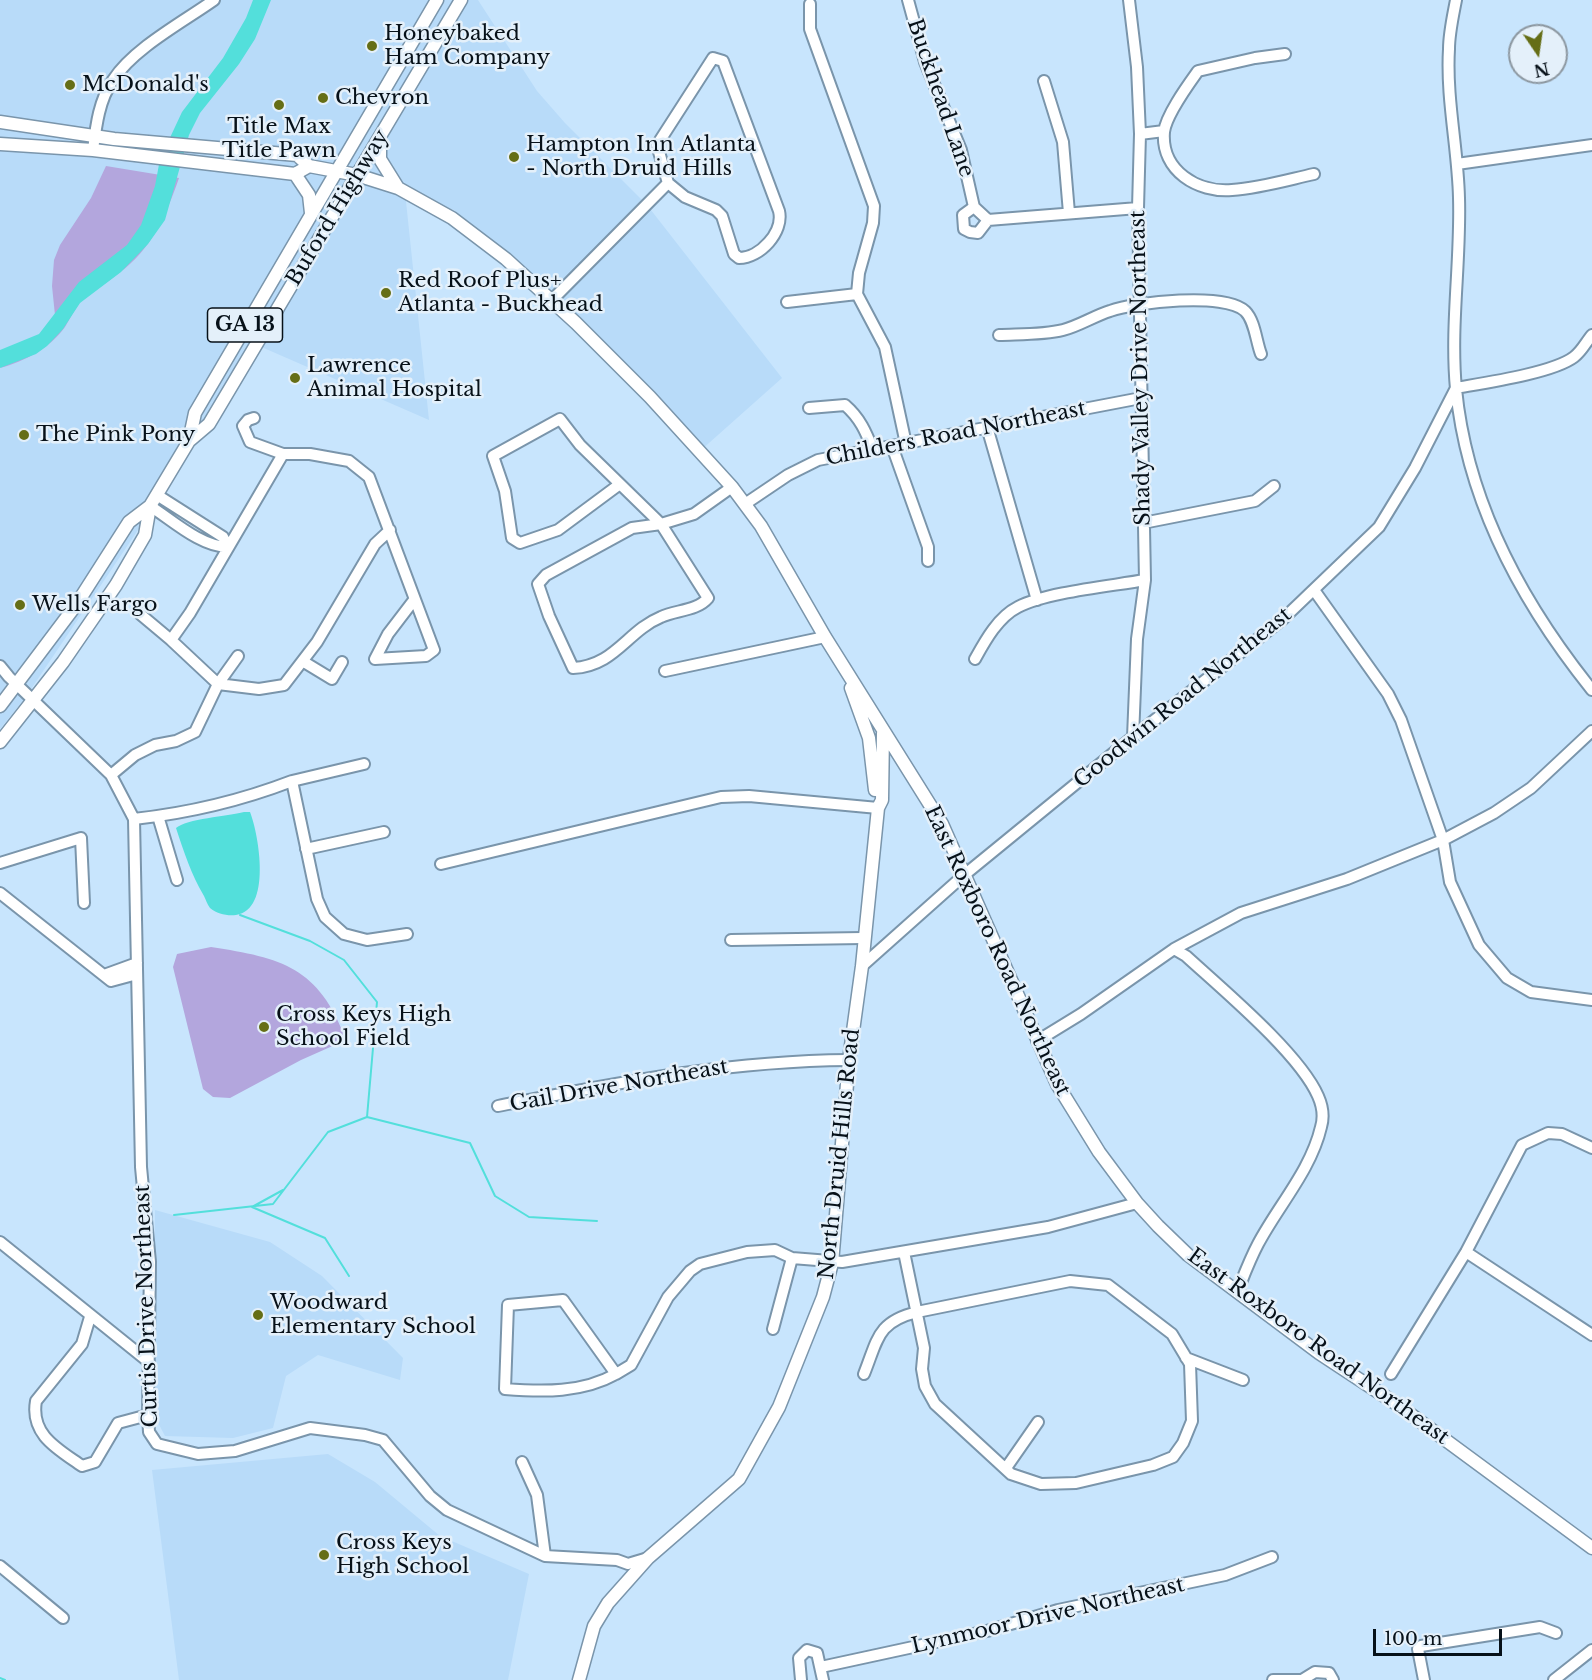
<!DOCTYPE html>
<style>
body{margin:0}
#map{position:relative;width:1592px;height:1680px;overflow:hidden;background:#c8e5fd;font-family:"Libre Baskerville",serif}
canvas{display:block}
.north{position:absolute;left:1508px;top:24px;width:60px;height:60px;box-sizing:border-box;background:#e4f0fa;border:2px solid #8c97a0;border-radius:50%;rotate:167deg;font-size:16px;font-weight:700;line-height:24px;text-align:center;color:#071119}
.north::after{content:'';display:block;margin:auto;width:21px;height:27px;background:#656e16;clip-path:polygon(50% 0,100% 100%,50% 72%,0 100%)}
.scale{position:absolute;left:1373px;top:1629px;width:129px;height:27px;box-sizing:border-box;border:3px solid #071119;border-top:0;padding-left:8px;font-size:18px;line-height:21px;white-space:nowrap;color:#071119;-webkit-text-stroke:4px #e4f0fa;paint-order:stroke}
</style>
<div id="map">
<canvas width="1592" height="1680"></canvas>
<div class="north">N</div>
<div class="scale">100 m</div>
</div>
<script>
const context = document.querySelector('canvas').getContext('2d');
context.lineJoin = 'round';
function fill(path, color) {
  context.fillStyle = color;
  context.fill(path, 'evenodd');
}
function stroke(path, color, width, dash) {
  context.strokeStyle = color;
  context.lineWidth = width;
  context.lineCap = dash ? 'butt' : 'round';
  context.setLineDash(dash || []);
  context.stroke(path);
}
function label(font, color, halo, rows, align = 'center') {
  context.font = font + ' "Libre Baskerville",serif';
  context.lineWidth = 5;
  context.setLineDash([]);
  context.textBaseline = 'middle';
  context.strokeStyle = halo;
  context.fillStyle = color;
  for (const [text, x, y, turn = 0] of rows) {
    context.save();
    context.translate(x, y);
    context.rotate((+turn || 0) * Math.PI / 180);
    context.textAlign = isNaN(turn) ? turn : align;
    if (halo) context.strokeText(text, 0, 0);
    context.fillText(text, 0, 0);
    context.restore();
  }
}
const built = new Path2D(`
 M0,0H478L537,91L565,123L647,205L782,378L700,451L542,289L454,210L405,192L429,420L250,342L136,533L25,698L0,729Z
 M155,1210L270,1242L322,1276L403,1358L400,1380L318,1355L286,1376L273,1428L233,1438L165,1436L154,1415Z
 M328,1454L375,1482L440,1536L529,1574L508,1680H179L152,1470Z`);
const green = new Path2D(`
 M106,166L179,178C166,215 152,249 119,273C107,283 94,290 82,300C75,308 70,319 65,327C49,349 25,361 0,368L56,325L52,286L54,260L60,245L91,198Z
 M211,947C282,958 319,967 346,1040L301,1060L230,1098L213,1097L203,1089L173,967L177,954Z`);
const water = new Path2D(`
 M253,0H271L255,39L239,64L200,113L189,135L165,220L148,244L121,272L80,303L63,329L47,346L36,354L0,368V350L39,334L79,282L127,245L141,225L155,186L160,159L182,112L223,58L246,18Z
 M244,812H250C259,835 272,910 236,915C227,916 217,914 210,908C207,904 206,900 204,896C191,874 184,852 176,828C186,819 228,816 244,812Z`);
const stream = new Path2D(`
 M367,1117L470,1143L495,1196L529,1217L597,1221
 M283,1190L252,1207L325,1238L349,1276
 M174,1215L273,1204L328,1132L367,1117L377,1002L344,960L310,941L240,915
 M0,1678L5,1680`);
const minor = new Path2D(`
 M908,0L925,62L961,150L974,207L988,220L1138,208
 M1129,0L1137,67L1140,134L1138,208L1145,580L1137,639L1133,737
 M1456,0C1453,16 1449,33 1449,49C1446,99 1458,149 1459,198C1461,261 1450,326 1456,389C1467,501 1522,603 1592,690
 M810,4V29L874,206L873,223L859,273L857,294L885,347L906,444
 M1285,54L1255,58L1198,71C1188,85 1166,115 1164,132C1161,171 1198,193 1232,190C1260,188 1287,180 1314,174
 M1044,81L1063,142L1069,213
 M1140,134L1164,131
 M93,150C96,126 99,100 113,80C134,48 183,22 214,0
 M1457,164L1592,145
 M974,207L963,215L964,229L970,232L978,233L988,220
 M552,300L668,183L685,197L716,210L722,216L734,254L739,258C760,258 784,232 779,211L723,61L713,58L657,145L668,183
 M787,302L857,294
 M999,335C1019,334 1043,335 1063,330C1079,326 1094,316 1110,311C1135,302 1225,292 1245,311C1255,321 1256,341 1261,354
 M809,408L845,405C860,418 866,432 873,450
 M254,418L248,420L243,426L250,442L283,454
 M560,419L580,445L620,484L558,530L520,543L512,538L505,491L493,456Z
 M987,427L1037,600
 M892,446L928,547V561
 M620,484L661,524L694,514L732,487
 M157,495L223,537L228,547
 M745,504L788,475L818,460L1141,398
 M150,506C172,520 201,547 228,547
 M1143,523L1255,501L1274,486
 M661,524L708,598C697,611 676,610 661,617C627,631 615,666 573,668L549,616L538,584L546,575L632,528Z
 M1314,590L1388,694L1401,720L1443,840L1450,882L1479,945L1507,978L1531,992L1592,1000
 M140,614L171,640
 M375,659L426,656L434,650L369,477L349,461L310,454H283L190,613L171,640L218,684L259,689L284,685L317,642L375,544L390,530
 M375,659L388,634L414,600
 M975,659C985,641 998,617 1018,607C1047,592 1112,586 1145,580
 M304,662L332,679L342,662
 M0,666L9,677L111,775L134,819L141,1167L150,1262L148,1415L149,1432L157,1444L198,1454L235,1451L310,1428L365,1435L383,1440L430,1496L447,1510L545,1556L617,1560L628,1564L648,1558
 M665,671L825,637
 M111,775L135,755L155,745L176,741L195,732L218,684L238,656
 M292,781L364,764
 M158,816L177,880
 M134,819C189,813 240,801 292,781L317,899L325,917L344,934L367,940L407,934
 M306,849L384,832
 M0,863L81,838L84,903
 M441,864L721,797L749,796L878,808
 M0,893L111,981L137,974
 M731,940L863,938
 M1174,949L1186,956C1222,989 1299,1053 1318,1096C1322,1105 1324,1117 1321,1127C1311,1170 1278,1206 1258,1244C1250,1259 1244,1275 1238,1290
 M862,966L963,876L1133,737L1283,619L1379,527L1415,468L1456,388C1484,383 1553,373 1574,357C1582,351 1586,342 1592,335
 M104,975L137,963
 M1037,1041L1081,1014L1174,949L1241,913L1347,879L1443,840L1494,813L1531,788L1592,731
 M498,1106C618,1083 725,1061 849,1060
 M0,1242L149,1362
 M1466,1252L1592,1335
 M563,1300L616,1374C582,1393 543,1392 505,1389L508,1305Z
 M90,1317L82,1344L36,1401C30,1435 58,1449 82,1466L95,1462L118,1423L148,1415
 M773,1329L792,1258
 M1186,1358L1243,1380
 M616,1374L631,1365L668,1297L690,1271L700,1264L747,1252L775,1250L792,1258L842,1262L1048,1227L1137,1203
 M864,1374C878,1339 877,1322 917,1312L1070,1281L1108,1285L1172,1334L1190,1364L1192,1421L1183,1443L1173,1457L1153,1465L1076,1483L1041,1484L1011,1474L935,1404L925,1386L922,1369L924,1348L904,1252
 M1391,1374L1466,1252L1522,1145L1548,1133L1562,1134L1592,1148
 M522,1462L537,1495L545,1556
 M1006,1468L1038,1422
 M0,1566L63,1618
 M821,1667L987,1631L1058,1610L1225,1575L1272,1557
 M801,1680L799,1658L807,1650L817,1653L823,1680
 M1273,1680H1300
 M1302,1680L1315,1672L1329,1673L1333,1680
 M1424,1680L1418,1649L1421,1646L1540,1627L1556,1633
 M1554,1680L1592,1650`);
const major = new Path2D(`
 M0,122L114,139L297,155L309,166L357,175L398,188L452,218L506,259L576,323L650,397L732,487L761,526L825,637L942,824L1057,1084L1099,1152L1137,1203L1158,1226L1188,1255L1319,1353L1398,1405L1592,1548
 M380,138V159L398,188
 M0,144L93,150L295,174L309,166
 M295,174L309,195L311,213
 M189,441L195,413L437,0
 M851,688L869,738L875,790
 M0,706L76,605L129,522L150,506L189,441L209,424L461,0
 M0,742L63,662L116,585L145,535L150,506
 M579,1680L594,1626L608,1603L648,1558L739,1479L779,1407L823,1297L832,1263L849,1060L862,966L878,808L882,800L883,733`);
const markers = [
 [372,46,6,"#656e16"],
 [70,85,6,"#656e16"],
 [323,98,6,"#656e16"],
 [279,105,6,"#656e16"],
 [514,157,6,"#656e16"],
 [386,293,6,"#656e16"],
 [295,378,6,"#656e16"],
 [24,435,6,"#656e16"],
 [20,605,6,"#656e16"],
 [264,1027,6,"#656e16"],
 [258,1315,6,"#656e16"],
 [324,1555,6,"#656e16"]
];
const shields = [
 [245,325,75]
];
const shieldNames = [
 ["GA 13",245,325]
];
const poiNames = [
 ["Honeybaked",384,34],
 ["Ham Company",384,58],
 ["McDonald's",82,85],
 ["Chevron",335,98],
 ["Title Max",279,127,"center"],
 ["Title Pawn",279,151,"center"],
 ["Hampton Inn Atlanta",526,145],
 ["- North Druid Hills",526,169],
 ["Red Roof Plus+",398,281],
 ["Atlanta - Buckhead",398,305],
 ["Lawrence",307,366],
 ["Animal Hospital",307,390],
 ["The Pink Pony",36,435],
 ["Wells Fargo",32,605],
 ["Cross Keys High",276,1015],
 ["School Field",276,1039],
 ["Woodward",270,1303],
 ["Elementary School",270,1327],
 ["Cross Keys",336,1543],
 ["High School",336,1567]
];
const streetNames = [
 ["Buckhead Lane",940,98,71],
 ["Buford Highway",338,208,-59],
 ["Shady Valley Drive Northeast",1141,368,-91],
 ["Childers Road Northeast",956,434,-11],
 ["Goodwin Road Northeast",1183,698,-39],
 ["East Roxboro Road Northeast",997,951,65],
 ["Gail Drive Northeast",619,1086,-10],
 ["North Druid Hills Road",840,1154,-84],
 ["Curtis Drive Northeast",147,1306,-92],
 ["East Roxboro Road Northeast",1318,1347,36],
 ["Lynmoor Drive Northeast",1048,1616,-13]
];
fill(built, '#b8dbf9');
fill(green, '#b3a6dd');
fill(water, '#53dfdb');
stroke(stream, '#53dfdb', 2);
stroke(minor, '#7a95ab', 14);
stroke(major, '#7a95ab', 15);
stroke(minor, '#fff', 10);
stroke(major, '#fff', 12);
for (const [x, y, r, color] of markers) {
  const dot = new Path2D();
  dot.arc(x, y, r, 0, 2 * Math.PI);
  context.fillStyle = color;
  context.fill(dot);
  stroke(dot, '#e4f0fa', 2);
}
for (const [x, y, w] of shields) {
  const box = new Path2D();
  box.roundRect(x - w / 2, y - 17, w, 34, 4.5);
  context.fillStyle = '#e4f0fa';
  context.fill(box);
  stroke(box, '#071119', 1.5);
}
label('bold 20px', '#071119', null, shieldNames);
label('21px', '#071119', '#e4f0fa', poiNames, 'left');
label('21px', '#071119', '#e4f0fa', streetNames);
</script>
